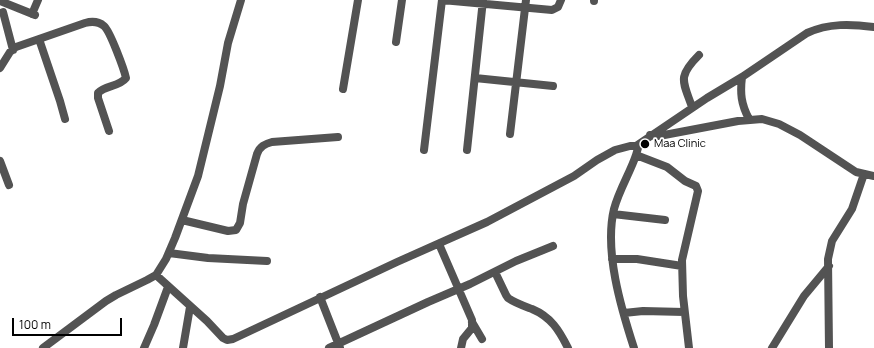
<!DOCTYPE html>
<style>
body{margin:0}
#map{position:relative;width:874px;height:348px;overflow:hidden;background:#fff;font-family:Manrope,sans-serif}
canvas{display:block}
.scale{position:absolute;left:12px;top:318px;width:110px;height:18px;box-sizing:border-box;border:2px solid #000;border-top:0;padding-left:5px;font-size:12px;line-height:14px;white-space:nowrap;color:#000;-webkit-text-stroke:3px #fff;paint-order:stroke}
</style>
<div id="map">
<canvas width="874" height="348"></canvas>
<div class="scale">100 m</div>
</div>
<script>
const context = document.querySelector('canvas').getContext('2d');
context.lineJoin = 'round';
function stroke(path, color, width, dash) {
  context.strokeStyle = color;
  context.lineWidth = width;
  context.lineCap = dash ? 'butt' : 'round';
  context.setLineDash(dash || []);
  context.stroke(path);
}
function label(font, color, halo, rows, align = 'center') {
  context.font = font + ' Manrope,sans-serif';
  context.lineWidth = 3.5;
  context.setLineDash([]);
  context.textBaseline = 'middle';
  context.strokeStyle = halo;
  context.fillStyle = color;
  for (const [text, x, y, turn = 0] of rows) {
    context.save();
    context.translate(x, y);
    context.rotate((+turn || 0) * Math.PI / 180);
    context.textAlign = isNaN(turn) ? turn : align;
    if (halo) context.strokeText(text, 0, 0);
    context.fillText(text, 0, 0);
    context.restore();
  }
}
const street = new Path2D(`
 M442,0L552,10L558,7L561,0
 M0,1L35,15
 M594,1V0
 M3,12L13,50
 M32,14L38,0
 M39,39L60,101L65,119
 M396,42L402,0
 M0,68L10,52L16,47L85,23C92,21 98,21 104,26C110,31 124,69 126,78C119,87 105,85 98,93V98L109,131
 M742,77C740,93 741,104 749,119
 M475,78L553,86
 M343,89L358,0
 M692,107C683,81 677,77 699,55
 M510,134L526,0
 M650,135L659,136L738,121L762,119L779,124L800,135L856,172L874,176
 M636,146L707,98L742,77L807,33C829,23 851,24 874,27
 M424,150L442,0
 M467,150L483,0
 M636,155L667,167L685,181L696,186L698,191L682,260L683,296L689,348
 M0,161L9,185
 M613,214L665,220
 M182,220L228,231L236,230L240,223L243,204L257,154C260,146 265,144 272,142L338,137
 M439,244L472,320V328L463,339L461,348
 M169,253L208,258L267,261
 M612,259H637L682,266
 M495,272L506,295L508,298C515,303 524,306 532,309C551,317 559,330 568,348
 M156,275L207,321L223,338L227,340L233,339L397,262L487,222L574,176L597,160L615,150L630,146H636L638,148L636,155C630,173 619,190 614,209C604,251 621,308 634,348
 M320,297L340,348
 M624,313L643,311L684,312
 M472,322L482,339
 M43,348L106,301L116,295L147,280L156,275L166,259L175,238L198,176L220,86L228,43L241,0
 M144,348L154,325L168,287
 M183,348L190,307
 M329,348L428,302L470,284L516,261L553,246
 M772,348L804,296L829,266
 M829,348L828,259L832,241L852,209L864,174`);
const markers = [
 [645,144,5,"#000"]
];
const poiNames = [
 ["Maa Clinic",654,144]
];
stroke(street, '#535353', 8);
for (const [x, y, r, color] of markers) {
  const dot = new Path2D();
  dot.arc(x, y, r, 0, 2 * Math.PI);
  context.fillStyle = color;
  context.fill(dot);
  stroke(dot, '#fff', 1.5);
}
label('11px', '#000', '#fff', poiNames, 'left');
</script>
